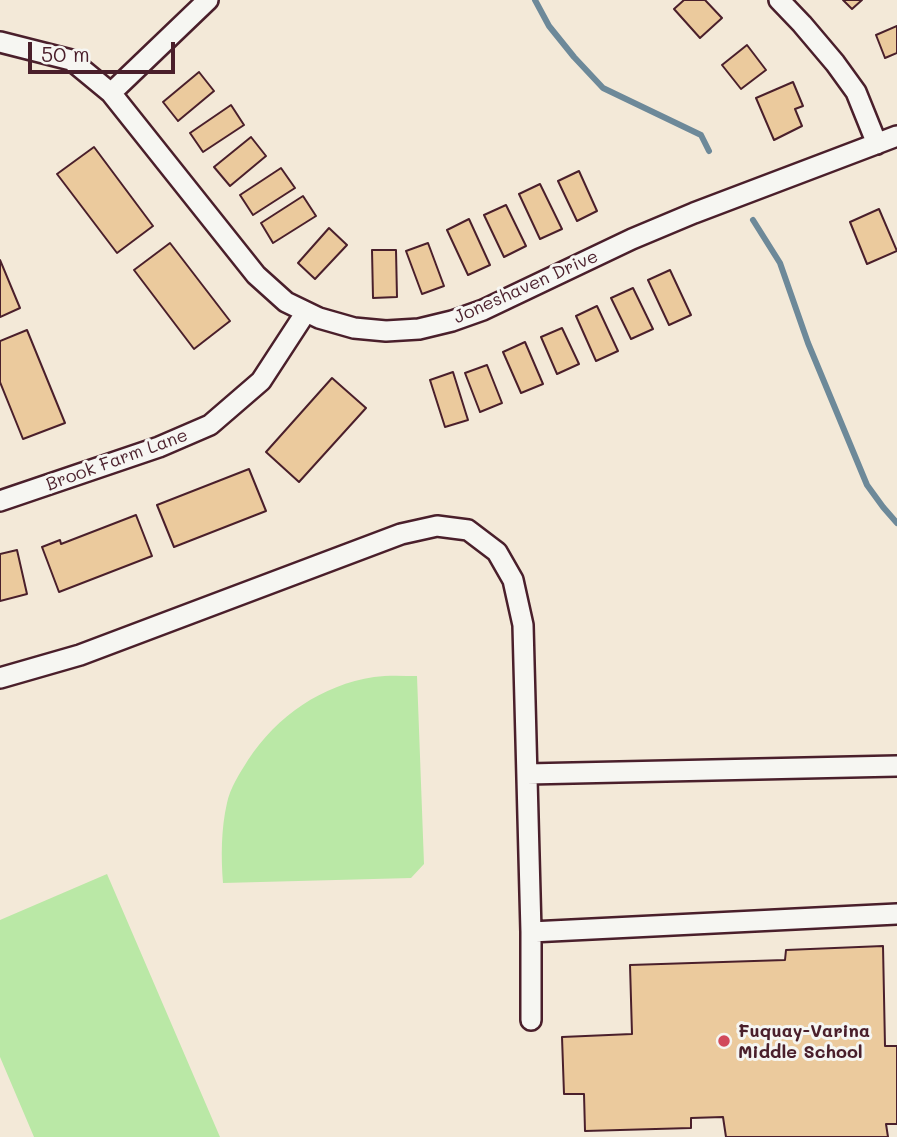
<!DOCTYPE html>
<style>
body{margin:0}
#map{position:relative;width:897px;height:1137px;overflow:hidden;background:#f3e9d8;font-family:Mali,sans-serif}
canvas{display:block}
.scale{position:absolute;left:28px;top:42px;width:147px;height:32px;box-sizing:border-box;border:4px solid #4a1f2b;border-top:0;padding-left:9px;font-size:21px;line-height:24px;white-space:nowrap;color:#4a1f2b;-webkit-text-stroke:5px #f6f6f2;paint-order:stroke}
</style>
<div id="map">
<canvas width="897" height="1137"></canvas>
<div class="scale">50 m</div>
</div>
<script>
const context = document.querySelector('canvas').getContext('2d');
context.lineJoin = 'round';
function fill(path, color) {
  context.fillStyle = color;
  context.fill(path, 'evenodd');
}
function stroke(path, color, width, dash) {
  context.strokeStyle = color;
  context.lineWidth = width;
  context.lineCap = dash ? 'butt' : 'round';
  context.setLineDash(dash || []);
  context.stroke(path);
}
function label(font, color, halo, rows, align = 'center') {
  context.font = font + ' Mali,sans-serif';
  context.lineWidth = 6;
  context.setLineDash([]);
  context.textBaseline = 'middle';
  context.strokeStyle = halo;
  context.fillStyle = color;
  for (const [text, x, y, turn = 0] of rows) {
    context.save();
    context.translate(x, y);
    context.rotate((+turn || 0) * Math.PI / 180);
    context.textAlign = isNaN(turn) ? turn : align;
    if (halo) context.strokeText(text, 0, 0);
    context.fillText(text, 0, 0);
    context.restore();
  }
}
const green = new Path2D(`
 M417,676L424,864L411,878L223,883C221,857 221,829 227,803C230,788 240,773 248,760C277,716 322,685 374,677C388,675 403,676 417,676Z
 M107,874L220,1137H34L0,1057V920Z`);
const stream = new Path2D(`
 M535,0L549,26L574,57L603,88L701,135L709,151
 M753,220L780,263L808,343L867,485L883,507L897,523`);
const building = new Path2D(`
 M684,0H705L722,18L700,38L674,9Z
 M843,0H862L852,9Z
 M897,26V53L885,58L876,35Z
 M747,45L766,70L741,89L722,65Z
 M199,72L214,91L178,121L163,102Z
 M793,82L803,106L795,109L802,126L774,140L756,98Z
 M231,105L244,125L203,152L190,133Z
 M251,137L266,156L230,186L214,167Z
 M94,147L153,226L117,253L57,174Z
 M281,168L295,188L253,215L240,195Z
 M579,171L597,211L577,221L558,181Z
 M540,184L562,229L540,239L519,194Z
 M303,196L316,216L273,243L261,223Z
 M506,205L526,246L504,257L484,215Z
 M879,209L897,251L867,264L850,222Z
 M469,219L490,265L468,275L447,230Z
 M329,228L347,245L315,279L298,263Z
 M170,243L230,321L194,349L134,270Z
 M428,243L444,286L422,294L406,251Z
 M372,250H396L397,297L373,298Z
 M0,260L20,308L0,317Z
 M670,270L691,315L669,325L648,280Z
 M633,288L653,329L631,339L611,298Z
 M597,306L618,351L596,361L576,316Z
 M562,328L579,364L557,374L541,337Z
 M27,330L65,423L23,439L0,382V341Z
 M525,342L543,384L521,393L503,352Z
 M487,365L502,403L480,412L465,373Z
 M453,372L468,420L445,427L430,380Z
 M332,378L366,408L299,482L266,452Z
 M249,469L266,511L174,547L157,505Z
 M136,515L152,556L59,592L42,547L60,540L61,544Z
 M17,550L27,594L0,601V554Z
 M883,946L885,1046H897V1124H886L888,1137H726L723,1117L691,1118V1128L585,1131L584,1094H564L562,1037L632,1034L630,965L785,960L786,950Z`);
const minor = new Path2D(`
 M779,0L802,24L835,63L856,92L877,144
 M0,42L71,60L111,93L256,275L286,302L319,318L354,328L386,331L419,329L452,321L483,310L632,239L694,213L897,136
 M111,93L208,0
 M0,501L159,447L210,425L261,381L306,312
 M0,678L80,655L401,534L437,526L468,530L497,552L513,580L523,625L531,932V1020
 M527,774L897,766
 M531,932L897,914`);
const markers = [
 [724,1041,7,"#d1495b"]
];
const streetNames = [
 ["Joneshaven Drive",526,287,-24],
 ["Brook Farm Lane",117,460,-20]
];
const poiNames = [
 ["Fuquay-Varina",738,1031],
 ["Middle School",738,1052]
];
fill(green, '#bae8a6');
stroke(stream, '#6d8999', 6);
fill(building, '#ebca9d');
stroke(building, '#4a1f2b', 2);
stroke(minor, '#4a1f2b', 24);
stroke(minor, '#f6f6f2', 19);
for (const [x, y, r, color] of markers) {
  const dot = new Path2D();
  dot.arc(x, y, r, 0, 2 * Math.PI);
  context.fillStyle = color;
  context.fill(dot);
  stroke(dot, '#f6f6f2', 2.5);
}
label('18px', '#4a1f2b', '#f6f6f2', streetNames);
label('bold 18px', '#4a1f2b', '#f6f6f2', poiNames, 'left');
</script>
